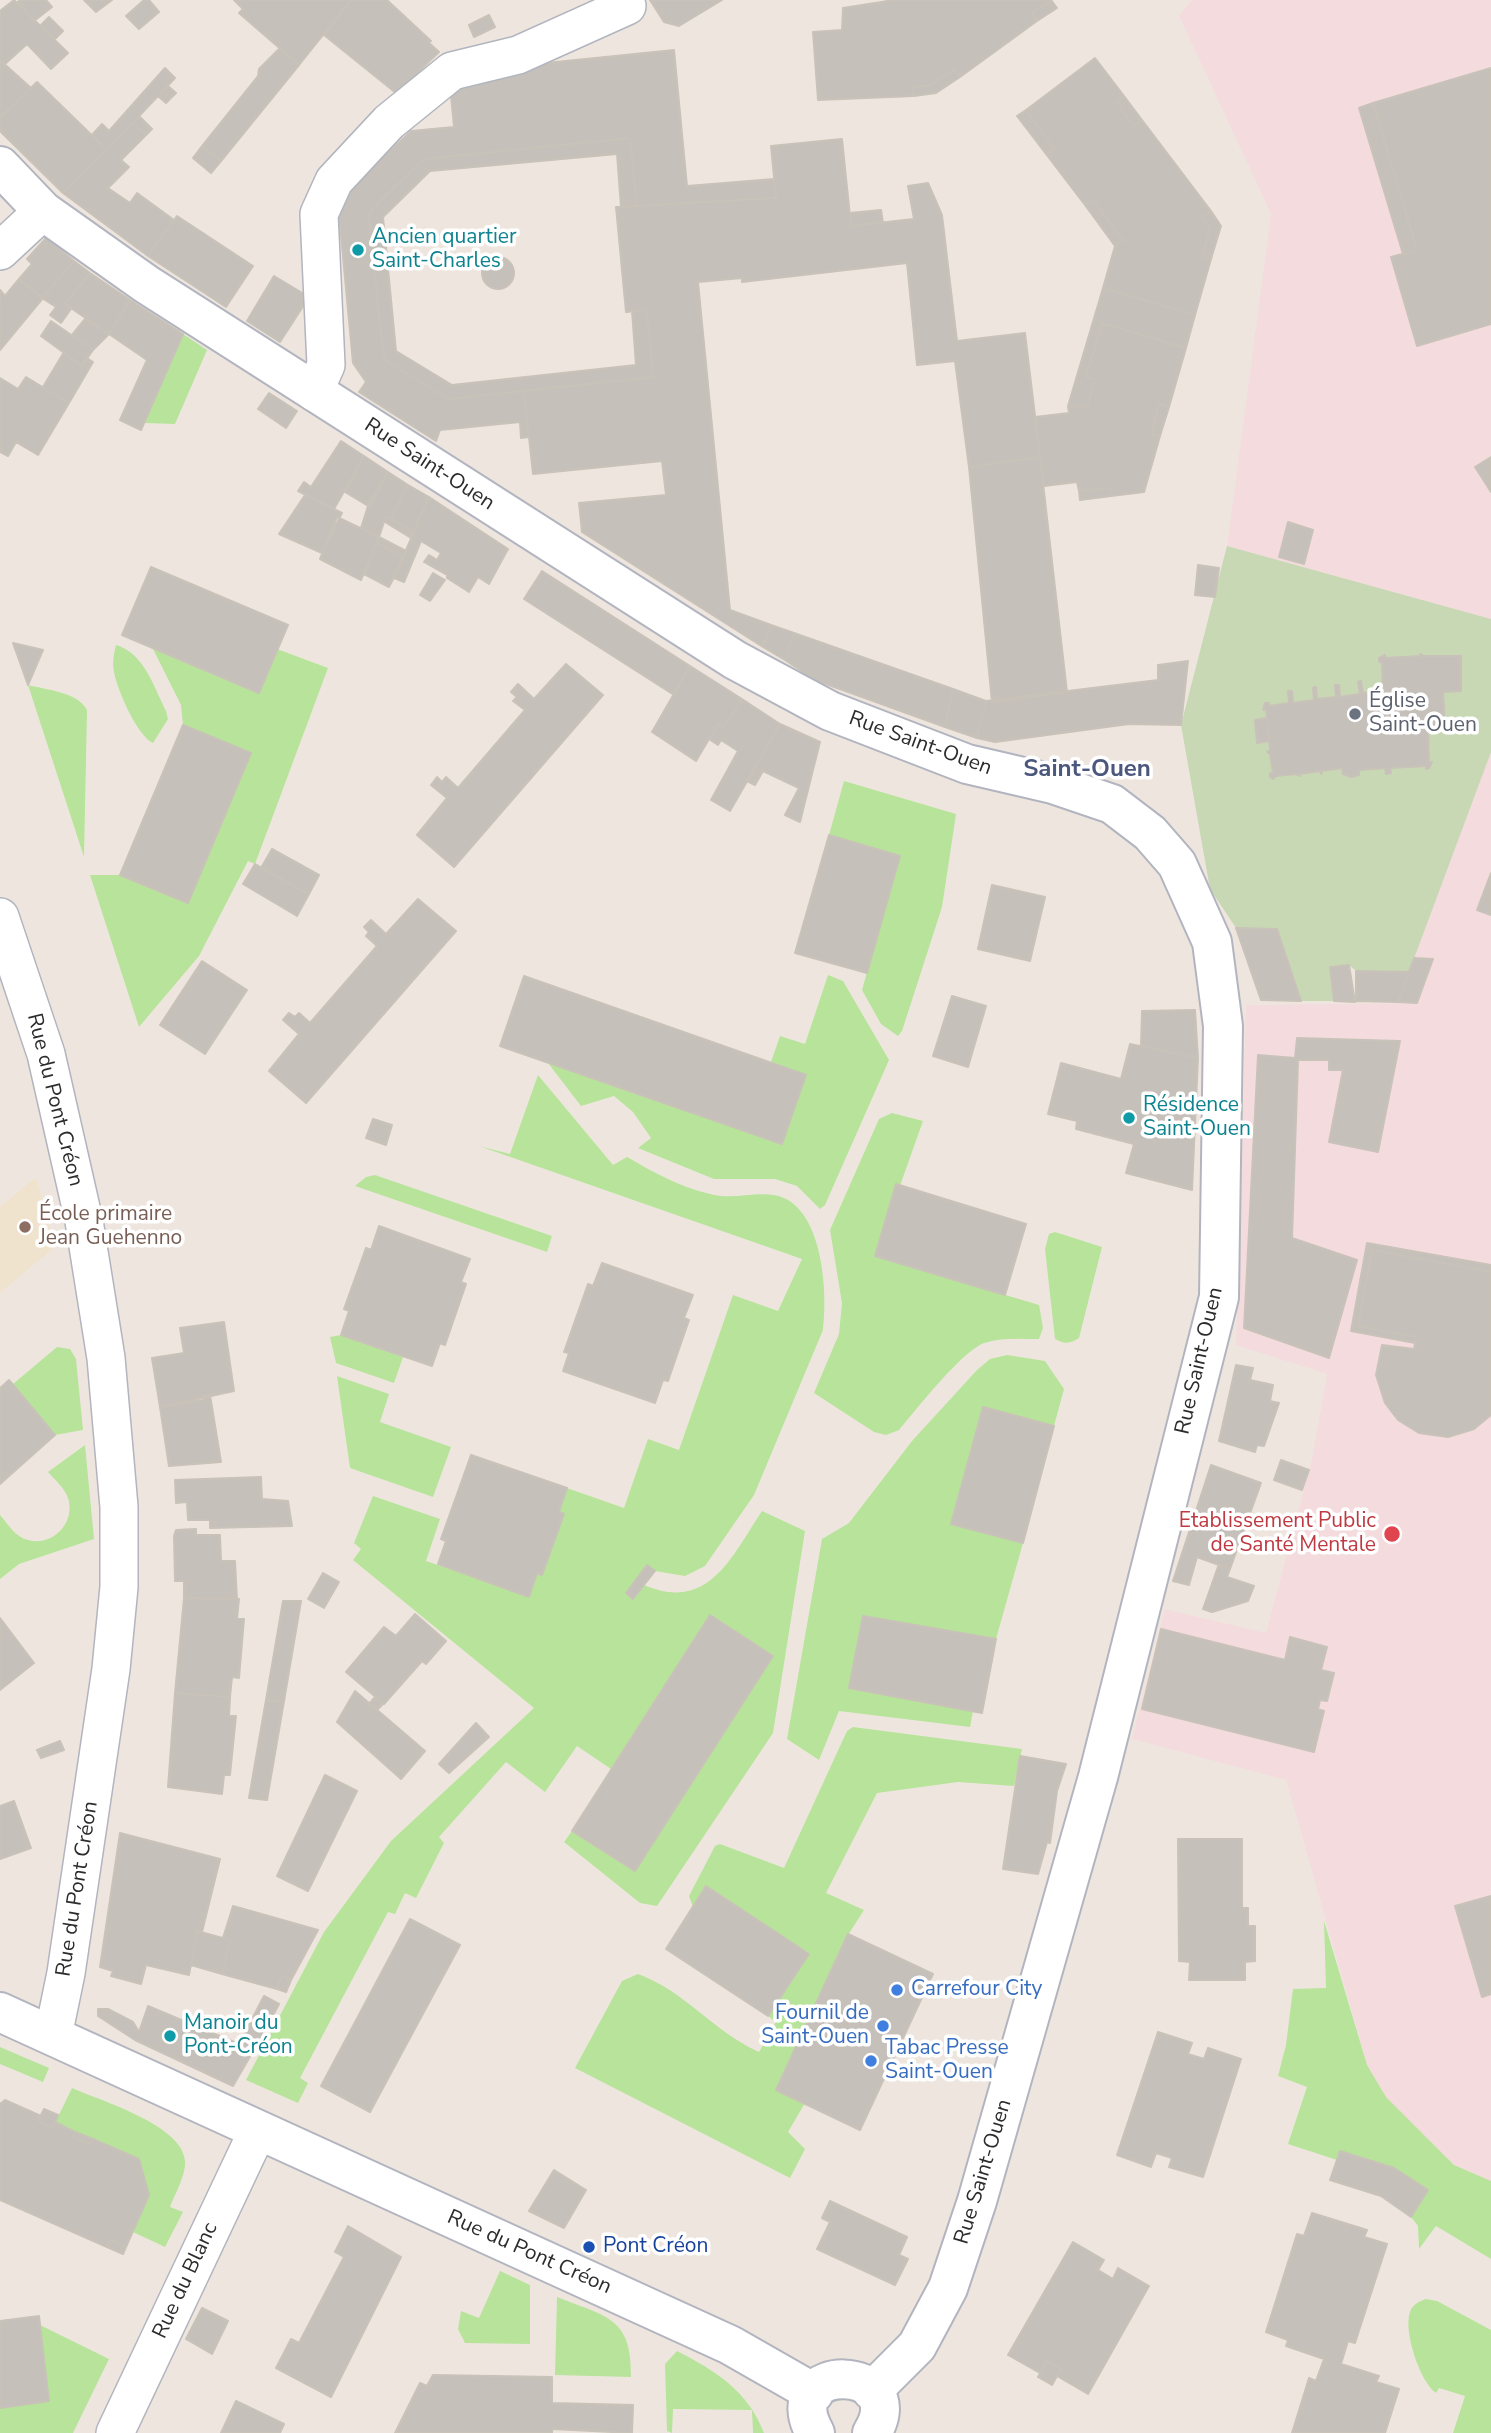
<!DOCTYPE html>
<meta charset="utf-8">
<style>
body{margin:0}
canvas{display:block;background:#eee6de}
</style>
<canvas width="1491" height="2433"></canvas>
<script>
const context = document.querySelector('canvas').getContext('2d');
context.lineJoin = 'round';
function fill(path, color) {
  context.fillStyle = color;
  context.fill(path, 'evenodd');
}
function stroke(path, color, width, dash) {
  context.strokeStyle = color;
  context.lineWidth = width;
  context.lineCap = dash ? 'butt' : 'round';
  context.setLineDash(dash || []);
  context.stroke(path);
}
function label(font, color, halo, rows, align = 'center') {
  context.font = font + ' "Nunito Sans",sans-serif';
  context.lineWidth = 7;
  context.setLineDash([]);
  context.textBaseline = 'middle';
  context.strokeStyle = halo;
  context.fillStyle = color;
  for (const [text, x, y, turn = 0] of rows) {
    context.save();
    context.translate(x, y);
    context.rotate((+turn || 0) * Math.PI / 180);
    context.textAlign = isNaN(turn) ? turn : align;
    if (halo) context.strokeText(text, 0, 0);
    context.fillText(text, 0, 0);
    context.restore();
  }
}
const education = new Path2D(`
 M36,1177L55,1247L0,1293V1207Z`);
const medical = new Path2D(`
 M1192,0H1491V619L1227,546L1271,214L1179,16Z
 M1491,749V2181L1454,2165L1386,2098L1367,2065L1286,1780L1132,1739L1165,1609L1266,1633L1312,1459L1327,1374L1236,1345L1246,1005L1417,1003L1433,959L1414,958Z`);
const green = new Path2D(`
 M183,334L207,350L175,424L144,423Z
 M116,645C144,653 154,687 166,711L168,719L153,743C137,736 117,689 114,672C112,662 114,654 116,645Z
 M152,647L277,649L328,668L255,864L248,861L199,956L139,1027L90,875H120L188,903L251,754L183,725L181,705Z
 M28,685C47,690 78,692 87,710L84,857Z
 M844,781L956,814L942,907L902,1031L898,1036L881,1024L862,990L900,856L829,835Z
 M828,975L843,981L889,1060L825,1205L820,1209L797,1186L775,1179H714L638,1148L651,1138L633,1112L614,1096L581,1106L548,1063L782,1144L806,1075L771,1062L780,1036L805,1044Z
 M538,1075L613,1165L627,1157C653,1172 680,1187 710,1194C731,1200 753,1192 774,1195C823,1203 828,1292 823,1330L754,1495L705,1566L685,1576L655,1571L647,1565L626,1593L634,1599L644,1585C709,1613 732,1556 762,1511L805,1531L773,1733L657,1906L640,1903L564,1842L572,1831L634,1870L773,1655L710,1615L611,1769L577,1746L545,1792L506,1762L439,1837L444,1843L416,1898L405,1893L395,1914L388,1912L300,2078L308,2083L298,2103L246,2080L324,1932L391,1841L534,1708L353,1560L361,1549L354,1543L373,1496L440,1519L426,1561L529,1596L537,1573L542,1574L563,1514L559,1512L567,1488L624,1508L648,1439L679,1450L733,1295L778,1311L802,1259L479,1146L510,1154Z
 M892,1113L923,1121L875,1256L1039,1305L1043,1328L1039,1339C1021,1339 1002,1337 984,1343C961,1352 917,1409 899,1430L886,1435L874,1432L814,1393L839,1334L842,1303L830,1230L879,1119Z
 M375,1175L552,1236L547,1252L355,1186L366,1177Z
 M1055,1232L1102,1247L1079,1338C1070,1344 1064,1344 1055,1339L1045,1249L1049,1234Z
 M341,1335L403,1357L394,1383L336,1363L330,1337Z
 M57,1347L70,1349L76,1359L83,1430L55,1435L13,1384Z
 M1007,1355L1045,1361L1064,1389L1054,1426L983,1407L951,1524L1023,1543L996,1639L863,1616L973,1711L970,1727L839,1711L819,1760L787,1739L822,1539L849,1523L912,1441L977,1370L990,1359Z
 M337,1376L389,1394L380,1422L451,1447L433,1497L350,1468Z
 M85,1445L94,1539L19,1564L0,1579V1515C8,1524 15,1537 28,1540C53,1547 76,1522 68,1498C64,1487 55,1480 48,1472Z
 M853,1727L1022,1749L1014,1786L958,1782L877,1793L826,1893L864,1910L848,1935L776,2089L805,2103L788,2132L805,2149L790,2178L575,2068L622,1981L638,1974C685,1991 714,2032 759,2052L776,2022L768,2016L809,1953L706,1887L693,1907L689,1896L715,1846L720,1844L784,1868L847,1731Z
 M1324,1921L1367,2065L1386,2097L1454,2165L1491,2181V2259L1436,2226L1419,2249L1418,2226L1411,2217L1428,2190L1394,2168L1340,2151L1337,2160L1288,2144L1307,2087L1278,2076L1286,2045L1293,1989L1326,1988Z
 M0,2047L49,2068L43,2082L0,2064Z
 M72,2088C101,2101 183,2125 185,2161C186,2175 175,2194 170,2207L183,2212L165,2247L133,2232L149,2195L139,2159L55,2123Z
 M500,2271L530,2285V2344L465,2343L458,2329L461,2311L479,2318Z
 M557,2297C607,2317 632,2317 631,2377L555,2375Z
 M1426,2299L1437,2301L1491,2330V2433H1453L1465,2396L1439,2388L1436,2393C1420,2382 1403,2331 1410,2312C1413,2304 1418,2302 1426,2299Z
 M40,2325L109,2359L73,2433H0V2408L49,2401Z
 M677,2351C716,2371 748,2391 764,2433H753L752,2410L673,2409L672,2433L667,2431L665,2364Z`);
const cemetery = new Path2D(`
 M1227,546L1491,619V752L1409,972L1356,971L1349,965L1331,967L1334,1001H1301L1277,929L1236,928L1210,889L1181,725Z`);
const building = new Path2D(`
 M14,0L68,53L51,69L27,44L5,64L0,60V11Z
 M20,0H46L52,7L34,21L18,2Z
 M84,0H112L96,12Z
 M144,0H149L159,12L139,29L126,16Z
 M234,0H351L299,65L239,13L243,9Z
 M351,0H387L431,41L428,42L439,52L396,93L324,35Z
 M650,0H722L679,26L664,22Z
 M1051,0L1032,13L1037,21L960,77L954,69L931,85L913,87L914,96L818,100L813,32L842,30L843,8L894,0Z
 M1051,0L1057,8L1037,21L1032,13Z
 M489,15L495,27L474,37L469,25Z
 M49,17L63,31L55,39L41,25Z
 M280,48L299,65L221,161L202,146L258,76L259,69Z
 M674,50L687,186L774,179L776,198L637,206L630,138L424,159L372,209L369,217L383,353L387,361L448,399L524,391L529,437L521,438L520,422L440,430L436,441L359,392L366,382L353,363L339,214L347,192L411,131L454,127L450,85L493,81L507,67Z
 M1095,58L1124,96L1116,102L1134,126L1142,120L1211,211L1202,217L1210,228L1202,257L1211,259L1195,315L1103,288L1115,246L1123,240L1092,199L1085,205L1046,154L1054,148L1026,110Z
 M0,60L31,88L0,118Z
 M165,68L175,78L107,150L92,135L102,124L109,131Z
 M1491,68V324L1417,346L1391,257L1417,250L1373,103Z
 M954,69L960,77L936,93L914,96L913,87L931,85Z
 M37,82L107,150L63,193L0,131V118Z
 M168,86L176,93L166,103L158,96Z
 M1124,96L1142,120L1134,126L1116,102Z
 M1373,103L1417,250L1403,254L1359,108Z
 M1026,110L1054,148L1046,154L1017,116Z
 M139,116L152,129L146,135L133,123Z
 M133,123L146,135L121,160L129,167L108,188L130,203L137,193L174,220L148,256L63,193Z
 M630,138L637,206L621,207L617,154L430,171L383,217L396,351L452,385L636,365L632,311L647,310L653,377L448,399L387,361L383,353L369,217L372,209L424,159Z
 M842,139L851,226L914,219L908,186L928,183L942,215L957,341L1025,333L1040,457L969,467L955,361L917,365L907,263L742,282V278L698,282L730,610L771,625L763,647L582,532L579,503L666,495L662,461L533,474L524,391L653,377L647,310L626,312L616,207L776,198L771,146Z
 M202,146L221,161L211,173L193,158Z
 M1092,199L1123,240L1115,246L1085,205Z
 M881,210L883,223L851,226L850,213Z
 M1211,211L1221,226L1211,259L1202,257L1210,228L1202,217Z
 M177,216L253,266L226,307L148,256Z
 M46,238L74,261L42,298L19,279L32,264L27,259Z
 M482 273a16 16 0 1 1 32 0a16 16 0 1 1-32 0Z
 M74,261L90,273L65,304L71,309L61,323L50,315L56,307L42,298Z
 M90,273L130,300L109,334L65,304Z
 M274,276L309,297L280,342L247,321Z
 M19,279L43,298L0,350V290L5,296Z
 M1103,288L1195,315L1186,348L1102,323L1086,377L1095,380L1087,407L1068,406Z
 M130,300L183,334L141,430L120,420L147,360L109,334Z
 M85,319L109,334L93,350L72,335Z
 M51,321L93,350L82,366L41,336Z
 M1102,323L1186,348L1169,407L1159,404L1151,434L1160,436L1144,492L1111,496L1110,488L1079,491L1077,482L1044,486L1035,417L1069,413L1068,406L1087,407L1095,380L1086,377Z
 M64,352L82,366L87,358L93,362L69,403L43,387Z
 M26,377L69,403L38,455L16,442L8,456L0,452V378L18,389Z
 M269,393L297,411L286,428L258,409Z
 M1159,404L1169,407L1160,436L1151,434Z
 M341,441L364,456L334,509L298,491L304,482L311,487Z
 M364,456L388,472L370,507L345,492Z
 M1040,457L1067,692L992,702L969,467Z
 M1491,457V492L1475,467Z
 M388,472L408,485L391,519L386,516L379,537L361,528L368,506Z
 M408,485L429,497L413,532L391,519Z
 M1110,488L1111,496L1080,500L1079,491Z
 M305,495L342,513L322,553L279,534Z
 M429,497L508,549L489,584L478,577L469,592L447,578V575L424,562L429,555L437,560L441,553L421,541L404,582L394,578Z
 M386,516L413,532L411,538L385,522Z
 M337,517L379,537L361,580L320,559Z
 M1288,522L1313,530L1304,564L1279,557Z
 M379,537L406,551L404,557L377,543Z
 M377,543L404,557L389,587L364,574Z
 M1198,565L1219,568L1215,597L1195,595Z
 M151,567L288,625L259,693L122,635Z
 M542,571L690,666L674,695L524,599Z
 M433,573L445,580L430,601L420,595Z
 M771,625L794,633L785,660L763,647Z
 M794,633L953,689L945,727L815,680L785,660Z
 M13,643L43,650L28,685Z
 M1420,654L1424,656H1461V691L1443,692L1445,727L1448,730L1445,733L1441,730L1428,731L1429,762H1432L1429,768L1426,769V766L1390,768L1391,773L1386,774L1385,768L1359,770V775L1351,777L1343,774L1342,768L1321,771L1322,774L1319,771L1299,774L1300,776L1296,774L1276,776L1273,779L1270,777V773H1273L1270,754L1267,752L1270,750L1266,709L1263,710L1265,703H1269V706L1289,703L1288,691H1292L1293,703L1314,700L1313,688L1316,687L1317,699L1336,697L1335,685H1339L1340,697L1360,694L1358,682L1361,681L1363,693L1383,691L1382,662H1379V658L1385,655V658L1420,656Z
 M1188,661L1181,725L1129,724L995,742L977,738L986,701L1158,680V665Z
 M566,664L603,695L454,867L417,835L447,798L431,785L437,777L442,782L446,777L458,788L525,710L513,701L517,697L511,692L518,684L534,699Z
 M690,666L742,699L724,727L718,724L696,761L652,732Z
 M953,689L986,701L977,738L945,727Z
 M742,699L780,724L730,811L711,800L738,751L721,740L718,745L709,739L718,724L724,727Z
 M1267,718L1269,741L1257,743L1255,720Z
 M780,724L820,742L800,822L785,815L799,788L763,771L755,785L747,781Z
 M183,725L251,753L188,903L120,875Z
 M829,835L900,856L867,973L795,953Z
 M272,849L319,875L309,894L261,868Z
 M255,864L309,894L297,916L243,884Z
 M1491,873V915L1477,910Z
 M992,885L1045,897L1030,961L978,949Z
 M418,899L456,931L306,1103L269,1071L299,1034L283,1020L289,1013L295,1017L299,1013L310,1023L377,946L366,936L369,932L364,927L371,920L386,934Z
 M1236,928L1277,929L1301,1001L1261,1000Z
 M1414,958L1433,959L1417,1003L1398,1002Z
 M202,961L247,990L205,1054L160,1025Z
 M1349,965L1355,1002L1334,1001L1330,967Z
 M1356,971L1409,972L1398,1002L1356,1001Z
 M524,976L806,1075L782,1144L500,1046Z
 M952,996L986,1006L968,1067L933,1056Z
 M1195,1010L1198,1058L1141,1046L1142,1011Z
 M1297,1038L1400,1041L1378,1152L1329,1142L1343,1070H1329V1060H1298L1292,1238L1357,1260L1329,1358L1244,1328L1258,1055L1295,1058Z
 M1130,1044L1198,1058L1192,1190L1126,1173L1134,1144L1076,1129L1077,1121L1048,1114L1061,1063L1121,1079Z
 M373,1119L392,1125L386,1145L366,1138Z
 M896,1184L1026,1224L1005,1295L875,1256Z
 M379,1226L470,1259L461,1282L466,1284L445,1345L440,1343L432,1366L341,1335L349,1311L344,1309L366,1248L371,1250Z
 M1367,1243L1491,1265V1272L1372,1250L1358,1326L1416,1337L1415,1343L1351,1331Z
 M1372,1250L1491,1272V1415L1474,1429L1448,1437L1419,1433L1398,1420L1385,1403L1376,1375L1382,1345L1414,1349L1416,1337L1358,1326Z
 M602,1263L693,1295L684,1318L689,1320L668,1381L663,1380L655,1403L563,1371L569,1353L564,1352L588,1284L593,1286Z
 M224,1322L234,1391L160,1407L152,1358L184,1353L180,1328Z
 M1236,1365L1253,1368L1250,1380L1273,1385L1270,1401L1279,1403L1264,1446L1257,1445L1255,1452L1219,1441Z
 M9,1380L55,1435L0,1484V1388Z
 M210,1395L221,1462L169,1466L160,1407L204,1400L203,1396Z
 M983,1407L1054,1426L1023,1543L951,1524Z
 M471,1455L567,1488L559,1512L564,1514L542,1575L537,1573L529,1597L438,1564L446,1541L441,1539Z
 M1281,1460L1309,1470L1302,1490L1274,1480Z
 M1211,1465L1261,1483L1230,1569L1197,1557L1189,1585L1173,1581Z
 M261,1477L262,1499L288,1501L292,1526L210,1528V1520H188L187,1502L176,1503L175,1480Z
 M196,1529V1535H220L221,1561H235L237,1600L184,1598V1581H175L174,1536L176,1530Z
 M1219,1564L1230,1569L1227,1577L1254,1586L1248,1601L1212,1612L1203,1609Z
 M647,1565L655,1571L633,1599L626,1593Z
 M323,1573L339,1582L324,1608L308,1599Z
 M184,1598L239,1599L237,1619H244L239,1678L232,1677L230,1697L175,1693Z
 M283,1601H301L284,1701L266,1700Z
 M415,1614L446,1641L426,1664L422,1661L384,1704L346,1672L384,1627L396,1636Z
 M710,1615L773,1656L635,1871L572,1831Z
 M863,1616L996,1639L982,1713L849,1688Z
 M0,1618L34,1663L0,1690Z
 M1161,1629L1285,1660L1290,1637L1327,1647L1321,1670L1334,1673L1327,1701L1320,1700L1318,1709L1324,1711L1314,1752L1142,1709Z
 M355,1691L425,1751L401,1779L337,1722Z
 M175,1693L230,1697L229,1716H236L230,1775H224L222,1794L168,1787Z
 M375,1697L383,1704L377,1710L369,1704Z
 M266,1700L284,1701L267,1800L249,1798Z
 M476,1723L489,1737L449,1773L439,1764Z
 M60,1741L64,1750L41,1758L37,1750Z
 M1020,1756L1066,1764L1057,1791L1050,1843L1047,1842L1038,1874L1003,1869Z
 M325,1775L357,1791L308,1891L277,1876Z
 M14,1801L31,1848L0,1859V1806Z
 M120,1833L220,1859L202,1932L197,1931L189,1975L146,1965L141,1984L111,1976L113,1971L100,1967Z
 M1178,1839H1242V1908H1248V1926H1255V1961L1245,1962V1980H1189L1190,1962L1179,1961Z
 M706,1886L809,1954L768,2016L666,1949Z
 M1491,1896V1994L1482,1997L1455,1906Z
 M233,1906L318,1930L291,1980L282,1976L277,1989L222,1974L230,1940L223,1938Z
 M410,1919L460,1945L370,2112L321,2086Z
 M197,1931L230,1940L222,1974L191,1965Z
 M848,1934L933,1974L860,2130L776,2090Z
 M282,1976L291,1980L286,1992L277,1989Z
 M264,1996L279,2004L267,2027L252,2019Z
 M148,2006L239,2044L252,2019L267,2027L233,2086L135,2040L98,2016V2009H108L133,2022L139,2032Z
 M1158,2032L1192,2043L1188,2054L1204,2059L1208,2048L1241,2059L1203,2177L1169,2167L1172,2158L1156,2153L1151,2167L1117,2155Z
 M5,2100L41,2116L38,2121L53,2128L55,2122L75,2132L73,2137L90,2144L93,2139L139,2159L149,2195L126,2247L110,2240L107,2247L0,2200V2104Z
 M44,2109L58,2115L53,2128L38,2121Z
 M75,2132L93,2139L90,2144L73,2137Z
 M1340,2151L1394,2168L1428,2190L1411,2217L1381,2196L1330,2180Z
 M554,2170L586,2190L564,2228L529,2211Z
 M830,2201L907,2237L899,2255L908,2259L895,2285L817,2249L830,2222L822,2218Z
 M1312,2213L1367,2230L1364,2237L1387,2244L1355,2343L1348,2341L1341,2364L1379,2376L1376,2382L1399,2389L1385,2433H1292L1309,2378L1316,2381L1324,2359L1286,2346L1288,2340L1266,2332L1297,2234L1304,2236Z
 M348,2226L401,2257L331,2397L276,2368L291,2339L299,2343L344,2257L335,2252Z
 M110,2240L126,2247L123,2254L107,2247Z
 M1073,2242L1104,2260L1098,2270L1113,2279L1118,2268L1149,2286L1088,2394L1057,2376L1061,2369L1047,2361L1040,2373L1008,2355Z
 M202,2308L228,2321L212,2354L186,2339Z
 M39,2316L49,2401L0,2408V2321Z
 M1047,2361L1061,2369L1052,2385L1038,2377Z
 M433,2375L552,2377V2403L633,2405L632,2433L552,2429V2433H395L420,2383L427,2386Z
 M236,2401L284,2424L280,2433H221Z`);
const street = new Path2D(`
 M0,251L43,211
 M314,392L326,365L319,214L334,181L389,122L452,71L518,55L627,6
 M0,917L46,1054L84,1221L106,1358L119,1507V1587L111,1669L66,1973L53,2036
 M115,2433L258,2130`);
const secondary = new Path2D(`
 M0,166L43,211L146,284L735,660L830,711L967,764L1053,784L1112,804L1150,833L1177,864L1212,942L1223,1026L1219,1297L1098,1777L977,2201L948,2288L917,2346L872,2391
 M0,2012L730,2345L814,2393
 M815,2433C774,2360 914,2363 872,2433`);
const markers = [
 [358,250,7,"#0f9aa8"],
 [1355,714,7,"#6b7280"],
 [1129,1118,7,"#0f9aa8"],
 [25,1227,7,"#8d6e63"],
 [1392,1534,9,"#e0444e"],
 [897,1990,7,"#3f7fe0"],
 [883,2026,7,"#3f7fe0"],
 [170,2036,7,"#0f9aa8"],
 [871,2061,7,"#3f7fe0"],
 [589,2247,7,"#1a4fb4"]
];
const cultureNames = [
 ["Ancien quartier",372,238],
 ["Saint-Charles",372,262],
 ["Résidence",1143,1106],
 ["Saint-Ouen",1143,1130],
 ["Manoir du",184,2024],
 ["Pont-Créon",184,2048]
];
const streetNames = [
 ["Rue Saint-Ouen",429,465,33],
 ["Rue Saint-Ouen",920,744,20],
 ["Rue du Pont Créon",54,1100,76],
 ["Rue Saint-Ouen",1200,1361,-77],
 ["Rue du Pont Créon",78,1889,-81],
 ["Rue Saint-Ouen",984,2172,-73],
 ["Rue du Pont Créon",529,2253,24],
 ["Rue du Blanc",186,2281,-65]
];
const worshipNames = [
 ["Église",1369,702],
 ["Saint-Ouen",1369,726]
];
const educationNames = [
 ["École primaire",39,1215],
 ["Jean Guehenno",39,1239]
];
const healthNames = [
 ["Etablissement Public",1376,1522],
 ["de Santé Mentale",1376,1546]
];
const shopNames = [
 ["Carrefour City",911,1990],
 ["Fournil de",869,2014,"right"],
 ["Saint-Ouen",869,2038,"right"],
 ["Tabac Presse",885,2049],
 ["Saint-Ouen",885,2073]
];
const transitNames = [
 ["Pont Créon",603,2247]
];
const quarterNames = [
 ["Saint-Ouen",1087,770]
];
fill(education, '#efe3ce');
fill(medical, '#f4dcde');
fill(green, '#b7e49a');
fill(cemetery, '#c8d8b5');
fill(building, '#c6c0bb');
stroke(building, '#c9c2b8', 2);
stroke(street, '#b2b5bf', 40);
stroke(secondary, '#b2b5bf', 42);
stroke(street, '#fff', 37);
stroke(secondary, '#fff', 38);
for (const [x, y, r, color] of markers) {
  const dot = new Path2D();
  dot.arc(x, y, r, 0, 2 * Math.PI);
  context.fillStyle = color;
  context.fill(dot);
  stroke(dot, '#fff', 2.5);
}
label('21px', '#0d838f', '#fff', cultureNames, 'left');
label('21px', '#2c2c2c', '#fff', streetNames);
label('21px', '#5b616d', '#fff', worshipNames, 'left');
label('21px', '#785e54', '#fff', educationNames, 'left');
label('21px', '#be3a42', '#fff', healthNames, 'right');
label('21px', '#366cbe', '#fff', shopNames, 'left');
label('21px', '#164399', '#fff', transitNames, 'left');
label('bold 24px', '#4b577d', '#fff', quarterNames);
</script>
